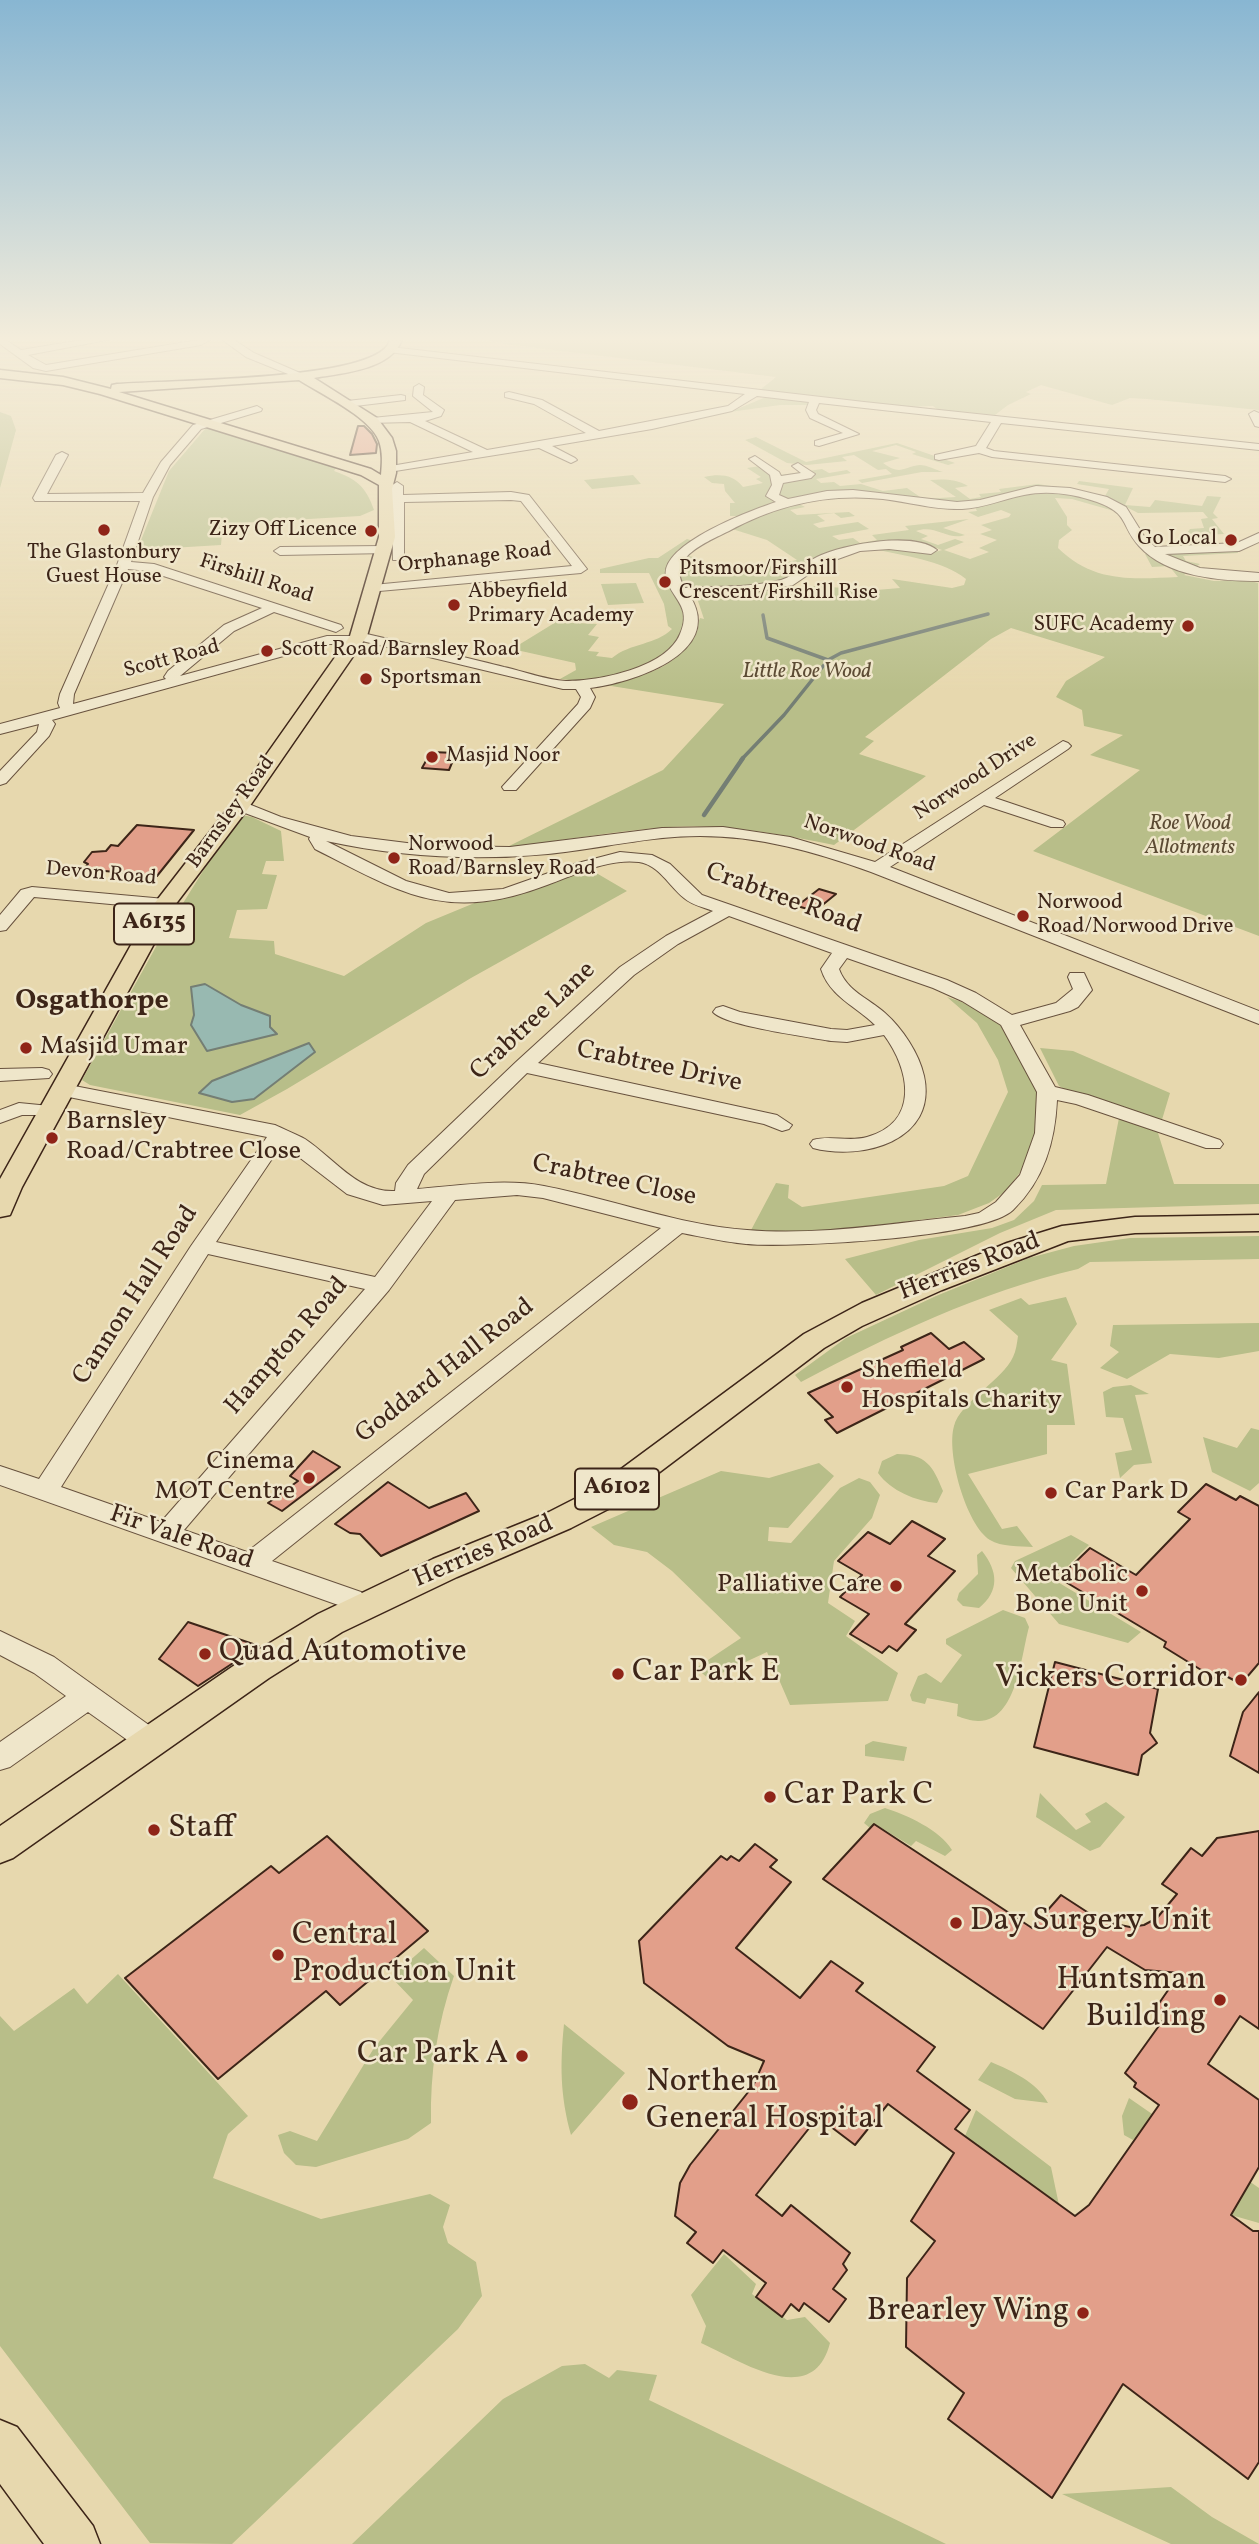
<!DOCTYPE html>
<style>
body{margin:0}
canvas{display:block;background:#e7d8ae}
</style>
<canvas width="1259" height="2544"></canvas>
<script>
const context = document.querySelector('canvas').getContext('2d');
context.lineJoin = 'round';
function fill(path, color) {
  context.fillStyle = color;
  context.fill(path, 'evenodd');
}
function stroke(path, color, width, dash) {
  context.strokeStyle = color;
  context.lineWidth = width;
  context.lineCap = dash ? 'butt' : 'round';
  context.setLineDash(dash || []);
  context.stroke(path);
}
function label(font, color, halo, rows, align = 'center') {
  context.font = font + ' Vollkorn,serif';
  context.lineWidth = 5;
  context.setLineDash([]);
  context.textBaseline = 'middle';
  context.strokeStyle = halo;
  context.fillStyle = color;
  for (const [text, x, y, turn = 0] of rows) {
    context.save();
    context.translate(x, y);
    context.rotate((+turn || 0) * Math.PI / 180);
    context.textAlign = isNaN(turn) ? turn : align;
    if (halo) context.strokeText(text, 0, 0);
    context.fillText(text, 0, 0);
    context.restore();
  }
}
const green = new Path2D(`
 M482,336H1259V410L1147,399L1130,398L1112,405L1041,385L1026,392L1031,394L1008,405L995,415L938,410L933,406L902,407L760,390L776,377L504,344L490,341Z
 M766,397L806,400L810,402L809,405H780L730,412Z
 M0,412L11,416L16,430L0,488Z
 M205,429H213L336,468L334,471C356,479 366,486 374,510L360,516L223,524L221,545L137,550L169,471Z
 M756,437L806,462L897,443L955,463L948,465L912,454L916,452L896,445L872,451L900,458L883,463C901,476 902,467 920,465C927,465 936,470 943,472H922L862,483L858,480L892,474L886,469L878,470L854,455L842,457L847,461L807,465L787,463L745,440Z
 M760,466L773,476L822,469L829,473L847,470L851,473L816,479L821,483L834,482L840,486L861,484L883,491L907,488L923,499L956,497L930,480C944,479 956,479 968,486L955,488L970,499L981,497L979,494L1001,492L999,489L1038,484L1064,488L1022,489L986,500L961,503L827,491L791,498L742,516H730V503H735L725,491L724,484L712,483L704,477C720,474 732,474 743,487L763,483L756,479L761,477L747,468Z
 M633,475L641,484L592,489L584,480Z
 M1079,481L1133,488L1125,505L1150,507L1155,500L1202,506L1207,496L1221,497L1213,513L1218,518L1212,519L1224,534L1185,536L1190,529L1204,528L1201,519L1208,518L1203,512L1138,513L1105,496L1109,489L1077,484Z
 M1034,492C1061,492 1092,493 1114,511L1072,499L1055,498L1067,517V525L1072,530L1059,540L1058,548C1094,583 1131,579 1178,577L1169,566L1152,567L1145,554L1237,550L1238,553L1183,556L1186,561L1200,564L1184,575L1214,581L1247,580L1258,583L1259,936L1033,851L1140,770L1090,755L1123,735L1084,726L1082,710L1056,697L1066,681L1105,657L1011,628L991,639L865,737L874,741L859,754L926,776L834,845C780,834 725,823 669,827C614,831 559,841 505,848L663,770L724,704L605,685C653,673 683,668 700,618L704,619L696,595L814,586L876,590L900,588L892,579L952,588L964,585L966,579C942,560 904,556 874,549C897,547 921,557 942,550L922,543L911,545L894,543L813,560L793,575L772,583L709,588L687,589L680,586C676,573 678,565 689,556L693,557L690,563L692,572L731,573L797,560L767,540L729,528L776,508L797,503L805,507L790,510L797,515L849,512L855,516L841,518L834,513L817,515L825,521L813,524L819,528L858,522L869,529L832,536L839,540L853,538L860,543L877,540L872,535L909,530L905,526L969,519L943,528L965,535C948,541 935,524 916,531L928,536L921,539L938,545L955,539L964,542L944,550L970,559L989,552L979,548L997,540L980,534L992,530L981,525L1009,517L1011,514L1001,510L978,517L968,512L977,511L975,507Z
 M687,539L693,541L678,550L666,567C667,587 685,597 686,616C686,655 620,680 588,681C579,681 569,680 560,679L576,670L575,663L512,649L556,622L597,624L588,635L599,637L588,651L599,652L596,656L612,658C630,643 656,645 672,629L668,626L664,604L649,573H600V569L649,558H658Z
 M636,583L644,603L608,605L601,584Z
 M242,815L252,817L281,831L284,861H266L262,874L277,875L267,909L237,910L229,938L274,941L275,954L344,976L426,923L489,897L586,867L627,891L471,978L287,1089L240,1115L90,1085L82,1080L157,945L236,818Z
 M947,997L962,1002L998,1022L1014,1042L1040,1092L1035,1137L1021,1171L1006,1191L989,1203L958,1215L802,1235L750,1232L776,1183L789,1185L788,1198L802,1207L944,1186L968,1176L1008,1092L998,1060L977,1023Z
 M1040,1048L1073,1051L1170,1093L1158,1133L1174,1184H1259V1204L1056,1210L1000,1233L876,1295L845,1259L919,1240L992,1228L1014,1220L1034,1201L1042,1185L1106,1184L1119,1118L1059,1086Z
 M1259,1236V1259L1090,1262L1078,1269C980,1292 890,1335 801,1382L795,1375L846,1338L936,1296L1029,1258L1074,1246L1130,1238Z
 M1066,1297L1077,1324L1051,1360L1067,1364L1075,1425H1047V1454L968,1474L1002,1529L1017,1526L1033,1547C1020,1546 1001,1547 990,1540C966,1525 946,1453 954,1426C960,1402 1003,1380 1013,1357C1016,1351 1017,1343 1018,1336L989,1310L1021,1298L1029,1305Z
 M1259,1323V1351L1219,1358L1170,1354L1127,1379L1100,1368L1119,1352L1110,1346L1113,1325Z
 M1131,1385L1149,1394L1135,1395L1152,1463L1134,1465L1120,1478L1115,1453L1132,1450L1123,1418L1106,1417L1103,1392L1113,1387Z
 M1251,1428L1259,1430V1483L1250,1491L1212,1472L1203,1437L1237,1448Z
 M897,1454C926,1454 933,1466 943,1491L937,1503C916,1501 891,1491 878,1473L882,1461Z
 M819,1463L834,1476L788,1528L769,1527L768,1541L791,1543L840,1488L859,1478L870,1482L880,1495L872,1518L834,1561L828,1603L855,1621L846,1636L898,1673L888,1701L790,1705L767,1652L709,1679L696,1668L741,1638L672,1571L647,1552L614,1545L591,1527L721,1471L769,1478Z
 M1071,1535L1089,1545L1063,1571L1051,1578L1141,1632L1128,1643L1059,1624L1011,1568L1015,1561Z
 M982,1551C998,1571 1000,1591 979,1608L963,1606L957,1600L959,1593L978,1574L977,1555Z
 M1003,1610L1025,1618L1029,1627C1021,1655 1017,1722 978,1721C971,1721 963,1718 957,1716L958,1704L927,1698L925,1704L912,1701L910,1695L918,1676L926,1673L941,1683L962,1655L946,1644V1639Z
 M873,1741L907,1747L904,1761L865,1756V1745Z
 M1040,1793L1076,1830L1091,1822L1085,1814L1106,1802L1125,1817L1100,1847L1090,1851L1036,1817Z
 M885,1808C907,1815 940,1830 952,1850L945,1856L916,1841L911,1846L875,1824L870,1828L864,1823L870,1814Z
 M424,1948L454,1976C437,2024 430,2073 431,2123L408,2139L316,2167L296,2165L284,2153L278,2135L290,2131L317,2141L374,2048L413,2000L391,1977Z
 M118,1974L248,2116L228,2134L213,2178L321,2219L430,2194L450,2205L443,2227L448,2243L476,2262L482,2296L458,2329L232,2544L150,2543L0,2346V2016L14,2031L74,1988L87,2004Z
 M564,2024L625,2073L571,2135C560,2095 560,2064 564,2024Z
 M991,2062C1012,2071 1037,2082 1048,2103L1015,2099L978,2080Z
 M1129,2098L1259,2188V2223L1231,2215L1244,2192L1143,2127L1133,2140L1124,2135L1122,2116Z
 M976,2110L1051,2167L1059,2205L965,2136Z
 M724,2254L756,2284L752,2294L787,2320L805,2317L830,2343C813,2410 741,2361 701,2343L706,2326L691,2295Z
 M585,2364L609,2378L617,2370L657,2375L649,2400L946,2544H352L503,2399L562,2366Z
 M1171,2487L1212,2517L1259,2544H1171L1062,2494Z`);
const water = new Path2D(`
 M205,984L241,1005L270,1016V1027L277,1034L207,1051L191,1025L194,1015L191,987Z
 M309,1043L315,1052L254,1099L232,1102L199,1093L212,1081Z`);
const streamFar1 = new Path2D(`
 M763,615L767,638L828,660
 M741,760L784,715L828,660L841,653L988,614`);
const stream = new Path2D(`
 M704,815L743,758`);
const building = new Path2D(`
 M358,426H364L372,434L377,444L376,453L350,455Z
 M431,752L456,753L449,770L422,768Z
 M137,825L194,830L157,876L84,869L88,864L84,862L92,852L106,851L111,845L118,846Z
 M819,889L836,894L815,911L797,906Z
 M931,1333L949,1349L964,1342L984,1359L837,1433L825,1420L833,1417L808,1393L903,1350L901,1347Z
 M313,1451L340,1467L282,1511L268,1503L298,1481L290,1476Z
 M388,1482L429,1508L466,1493L479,1511L381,1556L360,1534L350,1533L335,1524Z
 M1206,1484L1236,1500L1240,1496L1259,1506V1663L1241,1684L1224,1675L1219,1681L1164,1647L1166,1642L1059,1578L1090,1548L1136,1575L1190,1519L1178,1512Z
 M912,1521L945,1539L928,1556L955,1571L905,1624L916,1630L897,1651L889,1646L882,1653L850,1634L869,1614L840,1597L862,1575L838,1561L868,1532L890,1544Z
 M188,1622L259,1646L198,1686L159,1659Z
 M1055,1662L1158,1689L1150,1733L1157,1743L1142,1755L1138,1775L1034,1747Z
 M1259,1692V1773L1230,1756L1243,1712Z
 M874,1824L1032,1928L1061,1895L1101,1921L1130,1927L1144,1925L1157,1918L1177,1894L1162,1884L1191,1848L1202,1856L1217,1838L1259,1831V2029L1240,2016L1208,2064L1259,2100V2167L1231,2215L1253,2231H1259V2462L1248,2479L1123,2384L1052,2498L948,2419L964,2393L906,2347L907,2278L935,2241L911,2221L954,2153L888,2104L855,2145L818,2117L756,2195L782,2216L791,2205L850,2253L843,2264L847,2270L833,2289L846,2299L829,2322L804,2303L799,2311L791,2304L782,2317L756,2297L766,2283L723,2250L713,2263L687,2243L696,2232L675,2216L680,2183L690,2165L753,2086L764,2061L728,2046L644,1983L639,1941L721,1856L727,1860L731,1856L739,1861L755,1844L777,1860L770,1867L791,1882L736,1948L800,1998L831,1961L863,1983L856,1991L935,2047L917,2071L970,2110L955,2129L1075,2216L1089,2205L1159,2105L1134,2087L1136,2083L1125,2073L1166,2016L1155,2009L1180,1973L1145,1970L1107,1947L1043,2029L823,1879Z
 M327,1836L428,1931L340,2005L326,1991L218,2079L125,1978L271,1866L279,1873Z`);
const minor = new Path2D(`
 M0,336L21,350L106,336H128L28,355L46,365L198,340L205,336L215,337L201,345L46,371L33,368L0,344Z
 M217,336H228L254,353L307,376L298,378L246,357Z
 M391,347L864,402L1259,444V450L1001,423L986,448L994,451L1225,476L1231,479L1225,482L992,457L979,453L939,460L935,459V455L976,446L991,422L819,403L816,410L818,414L859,434L819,446L815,445V441L843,433L810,418L806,410L809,402L757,396L732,411L652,429L552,446L575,458L577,460L571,463L539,448L389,472L383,469L385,467L473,452L410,422L368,423V419L372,418L433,412L413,396L414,387L419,384L424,387L423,395L444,410L441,416L425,421L487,450L586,433L534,404L505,397V393L509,392L542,400L599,431L728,406L745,394L388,352V348Z
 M401,395L405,396V400L347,407L342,404L347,401Z
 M257,406L262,409L261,411L201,429L170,465L153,497L131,562L154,564L341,625L343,628L336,632L274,612L234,631L180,676L327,636H351L358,632C407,643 455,655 504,667C523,671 546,680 566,681C599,681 666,668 680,634C693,605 670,599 666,576C660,544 752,510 776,502L766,496L772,485L770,475L749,459L755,456L779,472L781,476L801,473L792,466L798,463L815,474L811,478L783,483L779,495L788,499L827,491L853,490L957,502L980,500L1036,486L1070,488L1107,497L1126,507L1144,536L1155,547L1237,543L1259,533V542L1239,551L1165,554L1200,568L1259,573V581C1220,581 1167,577 1139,546C1120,525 1130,514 1097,502C1074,494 1048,490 1024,495C1003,499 984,508 962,509C935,510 909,502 883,499C829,493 776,505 729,531C707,542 665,558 685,588C716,586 750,588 781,580C796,576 804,563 817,557C843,544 914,531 937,550L931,554L889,549L860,551L824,564L793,585L749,593L690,596C726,654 630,683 590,688L595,697L590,708L516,790H504L502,787L578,704L581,697L576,689H563L362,641L356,644H327L52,720L55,724L49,736L6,783L0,785V771L37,732L39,724L0,734V724L60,708L58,703L60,694L117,565L140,501H35L33,498L56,455L62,452L68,455L47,494L143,493L161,462L193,425ZM128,569L148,571L262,608L224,625L168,671L164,677L166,679L73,704L74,694Z
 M1254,411L1259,413V427L1255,426L1249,414Z
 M397,482L403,486V495L511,492L529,495L587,569L581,573L368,592L366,589L373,585L572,566L521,501L511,500L404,502V557L403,560H393L391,486Z
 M384,546L388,547V553L280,555L274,551L280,547Z
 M1063,741L1068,743L1071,746L1068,749L995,798L1063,821L1065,824L1063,827H1051L984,805L890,867L1259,1011V1024L871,872C816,852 759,836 700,836C649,836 599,849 548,854C474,861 399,857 326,841L406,881L449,893L503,889L574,864L620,852L652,855L670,864L702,895L947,980L976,993L1012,1015L1056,1003L1073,989L1068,977L1070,973H1084L1092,990L1078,1007L1070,1011L1020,1025L1055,1087L1088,1095L1220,1140L1223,1144L1220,1148H1206L1076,1104L1057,1100C1055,1142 1044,1180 1013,1210C984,1238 791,1248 746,1244C725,1242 703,1237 682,1233L272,1561L361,1592L374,1607L370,1614C357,1618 351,1615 341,1606L0,1485V1466L39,1479L191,1246L267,1137L64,1096L57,1094L54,1090L57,1086L64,1084L275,1125C285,1130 296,1134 305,1139C334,1158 357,1193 395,1191L396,1183L408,1165L516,1062L620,967L666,936L713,911C703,907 692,905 684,898C669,886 659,865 639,862C608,858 575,875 547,885C447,923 403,894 315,849L309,839L310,837L234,809L232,806L234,803H246L281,817L351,836L431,846L510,847L662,828L723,827L790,837L875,862ZM729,916L832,953L821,969C830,997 856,1006 875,1025L847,1030L831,1029L740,1012L723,1006L716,1008L713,1012C725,1026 809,1037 831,1041L847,1042L884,1035C910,1070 920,1122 867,1137C849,1142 830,1135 813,1140L810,1144L813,1148C862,1161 938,1141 924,1076C919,1053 902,1028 885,1013C868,998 847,991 839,969L847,958L933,988L962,1001L1001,1025L1037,1092L1035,1133L1020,1175L996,1202L979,1213L965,1216C893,1223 819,1236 747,1230C678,1225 612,1199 544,1186C503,1178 458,1186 417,1189L424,1174L527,1073L764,1124L782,1131L789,1129L792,1125L777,1115L538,1063L634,975L678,944ZM282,1144L347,1194L383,1205L432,1201L375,1277L216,1242ZM517,1195L543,1198L661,1228L247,1552L184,1530L389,1290L455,1200ZM208,1254L365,1289L161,1522L61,1487Z
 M32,887L165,899L174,904L165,909L34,897L6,930L0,931V915L21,890Z
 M42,1068L49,1070L52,1074L49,1078L0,1081V1069Z
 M19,1103L60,1107L63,1111L60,1115H22L0,1123V1110Z
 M0,1631L54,1657L160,1733L165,1741L160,1749L150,1753L140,1749L88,1712L10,1767L0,1770V1742L66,1696L34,1673L0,1655Z`);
const major = new Path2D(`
 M391,336H403C395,370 342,373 314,378L377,418L392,438L396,451V473L392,489L395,537L367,636L247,810L175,905L22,1187L10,1215L0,1217V1179L154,904L233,802L350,636L379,537V485L361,475L100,394L63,385L0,378V370L63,377L111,389L112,385L117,384C166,380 361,381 387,346C389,344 390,339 391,336ZM299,380C321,394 370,417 379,441C383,452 382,464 381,475L371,469L119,392Z
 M1259,1215V1231L1135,1233L1068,1241L942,1290L862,1326L824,1348L616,1505L571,1528L457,1577L342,1632L269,1678L13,1858L0,1863V1826L245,1658L318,1614L433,1559L549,1512L594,1489L804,1334L862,1303L1007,1243L1062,1226L1135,1217Z
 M0,2420L17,2427L93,2526L100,2544H44L0,2484Z`);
const markers = [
 [104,530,7,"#8f2418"],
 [371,531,7,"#8f2418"],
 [1231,540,7,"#8f2418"],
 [665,582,7,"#8f2418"],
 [454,605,7,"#8f2418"],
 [1188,626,7,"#8f2418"],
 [267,651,7,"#8f2418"],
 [366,679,7,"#8f2418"],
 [432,757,7,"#8f2418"],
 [394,858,7,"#8f2418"],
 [1023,916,7,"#8f2418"],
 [26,1048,7,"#8f2418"],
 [52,1138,7,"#8f2418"],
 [847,1387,7,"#8f2418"],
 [309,1478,7,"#8f2418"],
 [1051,1493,7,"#8f2418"],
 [896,1586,7,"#8f2418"],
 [1142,1591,7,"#8f2418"],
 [205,1654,7,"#8f2418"],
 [618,1674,7,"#8f2418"],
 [1241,1680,7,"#8f2418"],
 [770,1797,7,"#8f2418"],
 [154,1830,7,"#8f2418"],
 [956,1923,7,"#8f2418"],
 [278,1955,7,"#8f2418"],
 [1220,2000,7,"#8f2418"],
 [522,2056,7,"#8f2418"],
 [630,2102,9,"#8f2418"],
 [1083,2313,7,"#8f2418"]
];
const farPoinames = [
 ["Zizy Off Licence",357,531,"right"],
 ["Go Local",1217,540,"right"],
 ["The Glastonbury",104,554,"center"],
 ["Guest House",104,578,"center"],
 ["Pitsmoor/Firshill",679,570],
 ["Crescent/Firshill Rise",679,594],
 ["Abbeyfield",468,593],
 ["Primary Academy",468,617],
 ["SUFC Academy",1174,626,"right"],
 ["Scott Road/Barnsley Road",281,651],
 ["Sportsman",380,679],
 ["Masjid Noor",446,757],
 ["Norwood",408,846],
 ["Road/Barnsley Road",408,870],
 ["Norwood",1037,904],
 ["Road/Norwood Drive",1037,928]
];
const farStreetnames = [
 ["Orphanage Road",475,559,-6],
 ["Firshill Road",256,580,18],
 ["Scott Road",172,660,-15],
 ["Norwood Drive",976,778,-33],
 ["Barnsley Road",232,813,-54],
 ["Norwood Road",869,845,19],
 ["Devon Road",101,875,5]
];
const farParknames = [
 ["Little Roe Wood",807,673],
 ["Roe Wood",1190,825],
 ["Allotments",1190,849]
];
const shields = [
 [154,924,80],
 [617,1489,84]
];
const shieldNames = [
 ["A6135",154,924],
 ["A6102",617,1489]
];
const streetNames = [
 ["Crabtree Road",783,900,20],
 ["Crabtree Lane",534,1022,-43],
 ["Crabtree Drive",659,1068,12],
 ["Crabtree Close",614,1182,12],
 ["Herries Road",970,1268,-21],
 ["Cannon Hall Road",137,1296,-57],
 ["Hampton Road",288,1347,-49],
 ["Goddard Hall Road",446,1372,-38],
 ["Fir Vale Road",181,1539,19],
 ["Herries Road",484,1553,-23]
];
const poiNames = [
 ["Masjid Umar",40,1048],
 ["Barnsley",66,1123],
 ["Road/Crabtree Close",66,1153],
 ["Sheffield",861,1372],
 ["Hospitals Charity",861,1402],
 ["Cinema",295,1463,"right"],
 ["MOT Centre",295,1493,"right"],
 ["Car Park D",1065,1493],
 ["Metabolic",1128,1576,"right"],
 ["Bone Unit",1128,1606,"right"],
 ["Palliative Care",882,1586,"right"]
];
const neighbourhoodNames = [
 ["Osgathorpe",92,1003]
];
const nearPoinames = [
 ["Quad Automotive",219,1654],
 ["Car Park E",632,1674],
 ["Vickers Corridor",1227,1680,"right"],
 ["Car Park C",784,1797],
 ["Staff",168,1830],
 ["Day Surgery Unit",970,1923],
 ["Central",292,1937],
 ["Production Unit",292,1974],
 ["Huntsman",1206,1982,"right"],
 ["Building",1206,2019,"right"],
 ["Car Park A",508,2056,"right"],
 ["Northern",646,2084],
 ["General Hospital",646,2121],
 ["Brearley Wing",1069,2313,"right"]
];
fill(green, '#b8be89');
fill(water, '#98b9b1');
stroke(water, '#747e74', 2);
stroke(streamFar1, '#747e74', 3.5);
stroke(stream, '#747e74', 4.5);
fill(building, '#e29f8a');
stroke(building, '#3d2518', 2);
stroke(minor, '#68523e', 2);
stroke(major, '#3d2518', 3);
fill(minor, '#efe6ca');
fill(major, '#e7d8ae');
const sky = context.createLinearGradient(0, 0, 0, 692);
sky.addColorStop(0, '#88b6d2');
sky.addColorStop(0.49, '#f4eddb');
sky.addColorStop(1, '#f4eddb00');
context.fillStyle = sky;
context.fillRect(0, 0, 1259, 692);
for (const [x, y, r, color] of markers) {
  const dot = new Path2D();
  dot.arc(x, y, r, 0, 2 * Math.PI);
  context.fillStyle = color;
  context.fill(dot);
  stroke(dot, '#efe6ca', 2.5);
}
label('21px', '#3d2518', '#efe6ca', farPoinames, 'left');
label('21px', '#3d2518', '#efe6ca', farStreetnames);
label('italic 21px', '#5c4b34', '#efe6ca', farParknames);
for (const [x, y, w] of shields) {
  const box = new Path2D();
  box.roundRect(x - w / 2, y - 20.5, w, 41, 5);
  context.fillStyle = '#efe6ca';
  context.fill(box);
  stroke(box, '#3d2518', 2);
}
label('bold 24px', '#3d2518', null, shieldNames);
label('26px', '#3d2518', '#efe6ca', streetNames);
label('26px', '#3d2518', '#efe6ca', poiNames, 'left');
label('bold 28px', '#3d2518', '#efe6ca', neighbourhoodNames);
label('32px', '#3d2518', '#efe6ca', nearPoinames, 'left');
</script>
